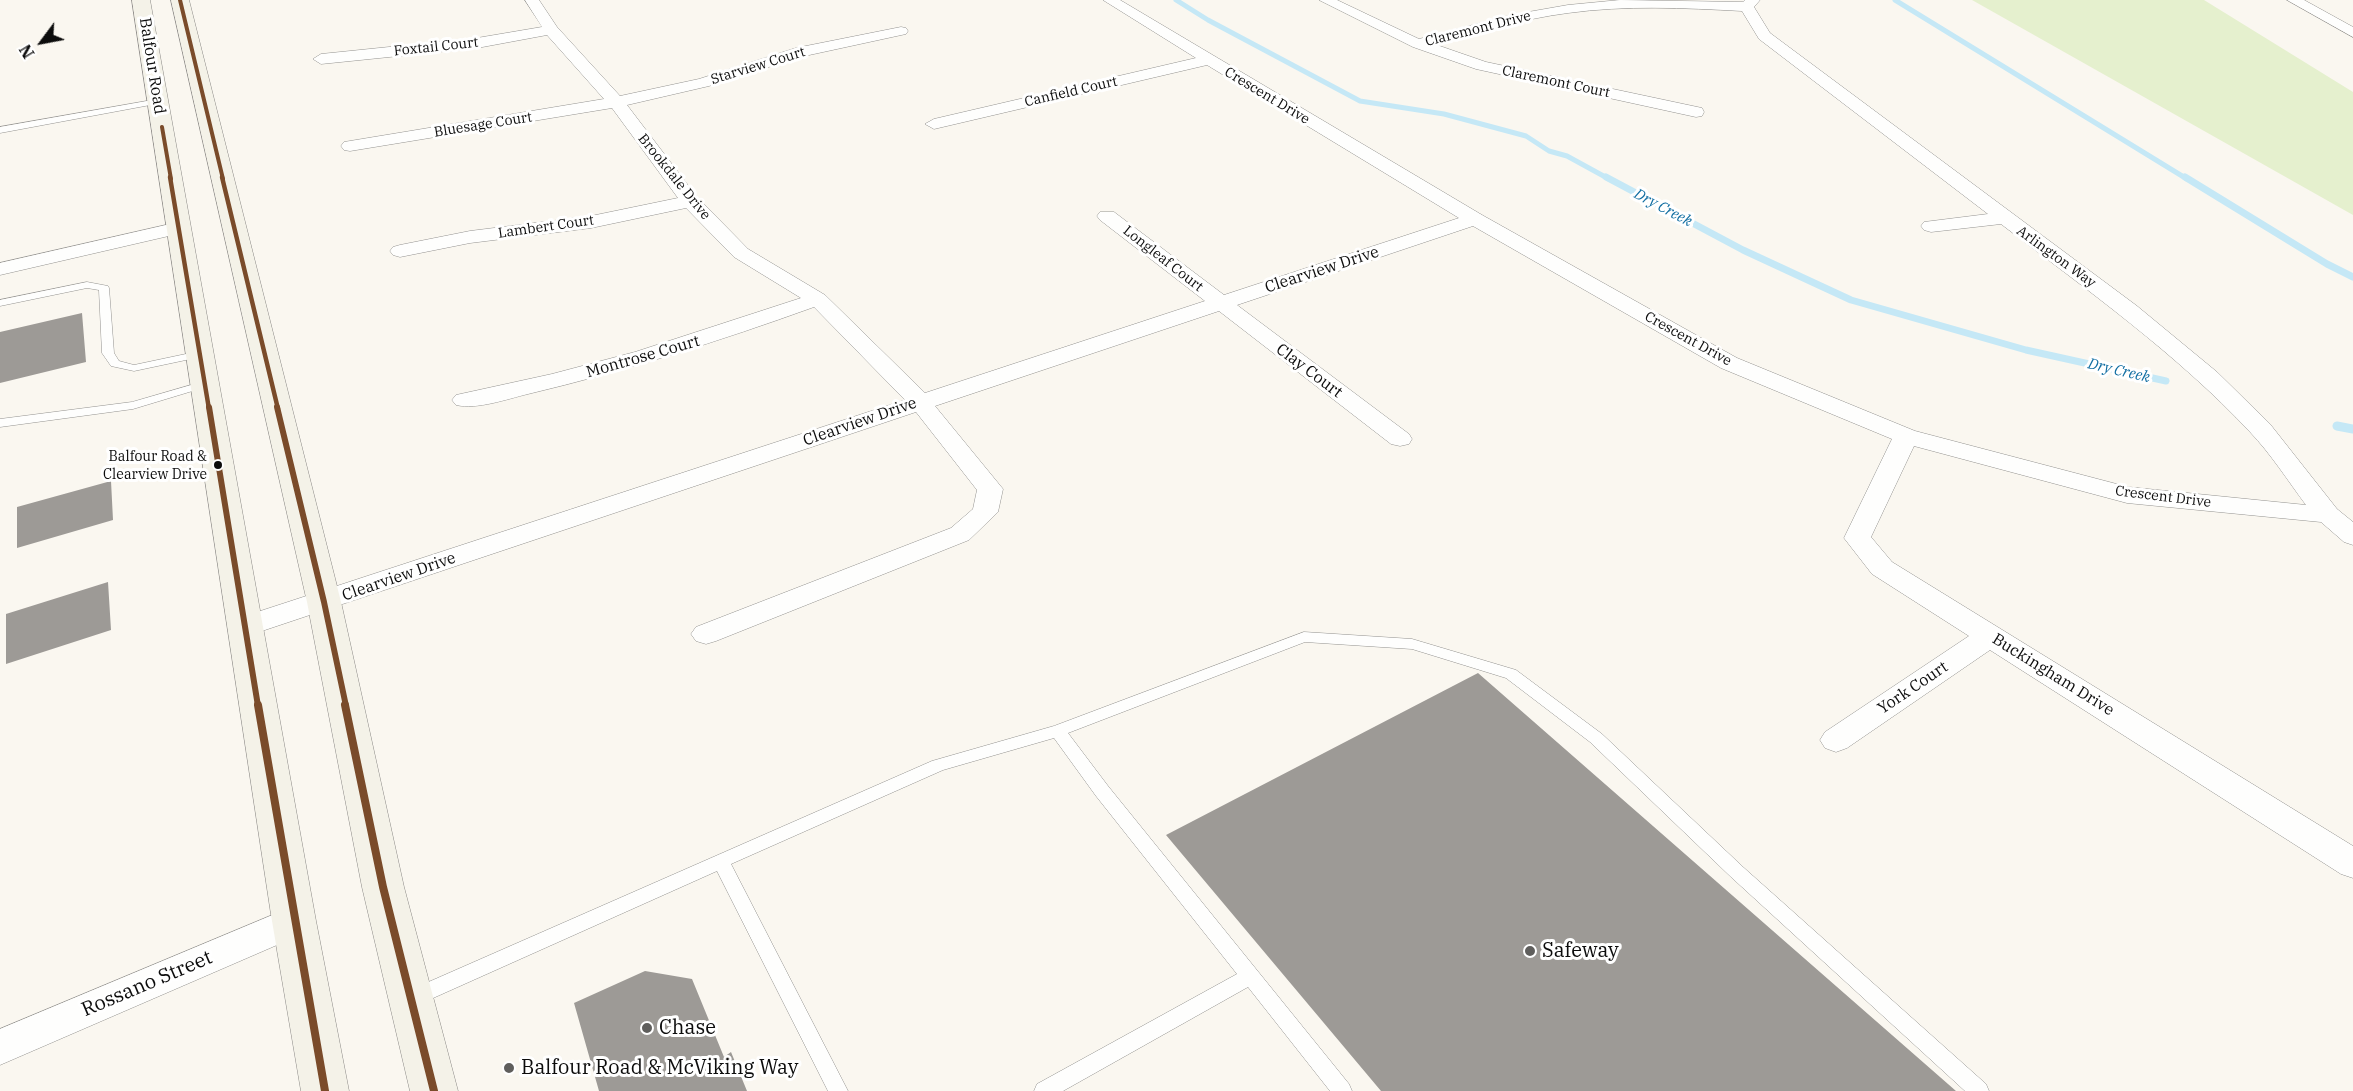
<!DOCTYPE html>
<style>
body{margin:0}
#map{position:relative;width:2353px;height:1091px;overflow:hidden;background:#faf7f0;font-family:"IBM Plex Serif",serif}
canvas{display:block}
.north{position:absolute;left:12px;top:12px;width:60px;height:60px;-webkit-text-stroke:4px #fff;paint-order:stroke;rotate:238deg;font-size:16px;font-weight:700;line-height:24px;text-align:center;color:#0c0c0c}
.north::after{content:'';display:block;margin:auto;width:21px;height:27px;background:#0c0c0c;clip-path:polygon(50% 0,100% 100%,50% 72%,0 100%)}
</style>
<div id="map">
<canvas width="2353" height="1091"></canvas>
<div class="north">N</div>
</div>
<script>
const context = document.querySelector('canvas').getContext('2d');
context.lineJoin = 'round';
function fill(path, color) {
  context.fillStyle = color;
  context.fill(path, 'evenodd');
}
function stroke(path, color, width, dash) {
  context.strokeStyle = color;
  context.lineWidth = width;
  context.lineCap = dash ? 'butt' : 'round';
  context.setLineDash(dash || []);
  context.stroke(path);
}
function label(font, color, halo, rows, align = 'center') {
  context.font = font + ' "IBM Plex Serif",serif';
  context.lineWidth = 6;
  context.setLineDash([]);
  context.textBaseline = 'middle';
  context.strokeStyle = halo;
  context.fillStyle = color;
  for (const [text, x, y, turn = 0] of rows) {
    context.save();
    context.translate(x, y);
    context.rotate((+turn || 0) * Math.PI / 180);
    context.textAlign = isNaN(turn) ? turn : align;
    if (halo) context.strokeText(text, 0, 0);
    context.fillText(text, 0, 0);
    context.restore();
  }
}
const green = new Path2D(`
 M1972,0H2204L2353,92V215Z`);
const streamFar2 = new Path2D(`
 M1176,0L1208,20L1360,101L1444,114L1526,136L1549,151L1567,156L1609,179
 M1895,0L2187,179`);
const streamFar1 = new Path2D(`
 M1606,177L1743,250L1851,300L2026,350L2166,381
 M2185,177L2327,264L2353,277`);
const stream = new Path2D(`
 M2337,426L2353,429`);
const building = new Path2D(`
 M82,313L86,362L0,383V332Z
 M111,481L113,520L17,548V507Z
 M108,582L111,630L6,664V614Z
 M1478,673L1956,1091H1381L1166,835Z
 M645,971L692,979L724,1057L731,1052L747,1091H599L574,1003Z`);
const service = new Path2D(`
 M158,99H161V103L0,133V127Z
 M87,282L108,286L109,288L114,353L119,361L134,365L200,351L206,354L200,357L134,371L111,366L102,353L99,290L87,288L0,306V300Z
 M205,381L211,384L209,386L133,409L0,427V419L132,402Z
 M1304,632L1412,639L1516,670L1602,734L1743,867L1986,1084L1989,1091H1965L1731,877L1590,742L1506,678L1412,649L1305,642L1068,733L1108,786L1349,1084L1352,1091H1330L1248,987L1063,1091H1034L1037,1084L1237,974L1096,796L1054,738L943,770L731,864L848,1091H828L717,871L422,1003L415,1005L408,1003L406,997L408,991L932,761L1054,726Z`);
const minor = new Path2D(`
 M525,0H539L557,27L620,96L699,79L796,48L901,27L906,28L908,31L906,34L800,57L709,86L627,105L697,197L748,249L825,295L925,393L1205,301L1100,220L1097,216L1100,212H1114L1224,295L1459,218L1207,65L934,129L925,124L934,119L1196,58L1103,0H1120L1482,215L1737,358L1915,431L2128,487L2306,505C2288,481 2271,454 2250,432C2176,353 2087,290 2001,224L1931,232L1924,230L1921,226L1924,222L1988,214L1759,39L1742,11C1684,8 1626,5 1568,13C1522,19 1478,32 1434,44L1486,62L1702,108L1704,112L1702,116L1696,117L1476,69L1413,47L1319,0H1337L1419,39L1511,15L1568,5L1620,0L1743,2L1745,0H1760L1754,7L1770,33L2137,306L2217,372L2270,424L2337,509L2353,522V545L2344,542L2321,522L2127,503L1914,446L1871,537L1892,562L2353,846V878L2341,874L1990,650L1847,748L1836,752L1825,748L1820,740L1825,732L1969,636L1872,574L1844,538L1892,439L1721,368L1473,226L1237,305L1409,434L1412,439L1409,444L1400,446L1391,444L1219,311L935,406L1003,489L998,512L969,540L716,641L706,644L696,641L691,634L696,627L951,528L973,509L977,490L916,412L256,633L246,636L236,633L232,626L236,619L905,400L814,307C720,341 625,371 528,394C507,399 477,410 456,405L452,400L456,395L552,374L635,352L801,298L734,257L686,208L591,228L470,243L400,257L393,255L390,251L393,247L400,245L470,231L591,216L678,198L612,108L350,151L344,150L341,146L344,142L350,141L604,99L547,35L477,48L321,64L313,59L321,54L477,38L542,27Z
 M2287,0H2304L2353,27V37Z
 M179,222L186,224L189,228L186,232L0,275V263Z
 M294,906L307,910L312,921L307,932L0,1065V1029Z`);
const secondary = new Path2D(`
 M132,0H150L316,921L349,1091H301L272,921Z
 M171,0H189L341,602L404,887L458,1091H410L362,887L307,602Z`);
const bus1Far3 = new Path2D(`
 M180,0L223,179
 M162,127L171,179`);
const bus1Far2 = new Path2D(`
 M170,177L209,409
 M222,177L278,409`);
const bus1Far1 = new Path2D(`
 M209,407L258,706
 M277,407L324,602L346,706`);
const bus1 = new Path2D(`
 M258,705L325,1091
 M345,705L383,887L434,1091`);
const markers = [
 [218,465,5,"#0c0c0c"],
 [1530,951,6,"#5f5e5c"],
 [647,1028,6,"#5f5e5c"],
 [509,1068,6,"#5f5e5c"]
];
const farStreetnames = [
 ["Claremont Drive",1478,29,-14],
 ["Foxtail Court",436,47,-6],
 ["Starview Court",758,66,-17],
 ["Claremont Court",1556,82,12],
 ["Canfield Court",1071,92,-13],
 ["Crescent Drive",1267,96,31],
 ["Bluesage Court",483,125,-9],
 ["Brookdale Drive",674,177,51],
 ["Lambert Court",546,227,-8],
 ["Arlington Way",2056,257,36],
 ["Longleaf Court",1163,259,38],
 ["Crescent Drive",1688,339,29],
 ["Crescent Drive",2163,497,7]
];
const busNames = [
 ["Balfour Road &",207,457],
 ["Clearview Drive",207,475]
];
const farWaternames = [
 ["Dry Creek",1663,208,28],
 ["Dry Creek",2119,371,13]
];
const streetNames = [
 ["Balfour Road",152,66,81],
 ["Clearview Drive",1322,270,-18],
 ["Montrose Court",643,357,-16],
 ["Clay Court",1309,371,37],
 ["Clearview Drive",860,422,-19],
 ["Clearview Drive",399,577,-19],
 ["Buckingham Drive",2053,675,32],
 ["York Court",1913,688,-34]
];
const nearPoinames = [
 ["Safeway",1542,951],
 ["Chase",659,1028],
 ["Balfour Road & McViking Way",521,1068]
];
const nearStreetnames = [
 ["Rossano Street",147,984,-23]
];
fill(green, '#e5f0ce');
stroke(streamFar2, '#c5e8f6', 5);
stroke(streamFar1, '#c5e8f6', 7);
stroke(stream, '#c5e8f6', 9);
fill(building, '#9d9a96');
stroke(service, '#93928f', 1);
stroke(minor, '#93928f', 1);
stroke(secondary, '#8a8885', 1);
fill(service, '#fefefd');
fill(minor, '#fefefd');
fill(secondary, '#f4f2e8');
stroke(bus1Far3, '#7a4b2a', 4);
stroke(bus1Far2, '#7a4b2a', 4.5);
stroke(bus1Far1, '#7a4b2a', 6);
stroke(bus1, '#7a4b2a', 8);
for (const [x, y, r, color] of markers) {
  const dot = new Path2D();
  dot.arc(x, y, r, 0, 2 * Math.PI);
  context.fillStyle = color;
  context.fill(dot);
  stroke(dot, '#fff', 2);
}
label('14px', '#0c0c0c', '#fff', farStreetnames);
label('14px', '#0c0c0c', '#fff', busNames, 'right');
label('italic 15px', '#116ea2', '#fff', farWaternames);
label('16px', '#0c0c0c', '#fff', streetNames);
label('20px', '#0c0c0c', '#fff', nearPoinames, 'left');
label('20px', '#0c0c0c', '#fff', nearStreetnames);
</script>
